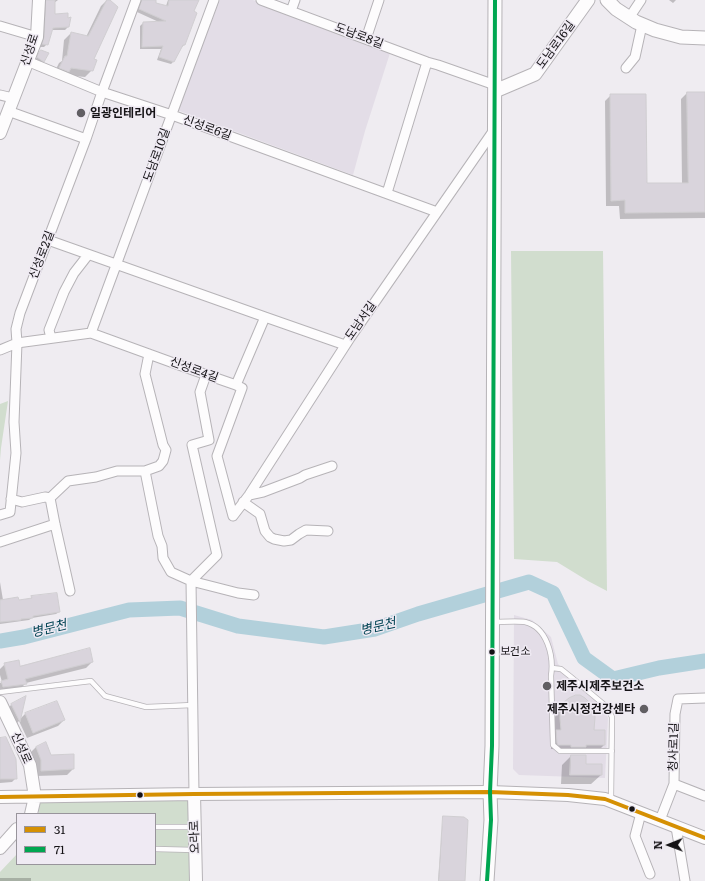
<!DOCTYPE html>
<meta charset="utf-8">
<style>
body{margin:0}
#map{position:relative;width:705px;height:881px;overflow:hidden;background:#efecf1;font-family:Literata,serif}
canvas{display:block}
.legend{position:absolute;left:16px;top:813px;width:140px;height:52px;box-sizing:border-box;background:#efeaf3;border:1px solid #98949b;margin:0;padding:5px 7px;list-style:none;font-size:12px;color:#151316}
.legend li{display:flex;align-items:center;gap:8px;height:20px}
.legend b{width:20px;border:1px solid #98949b}
.north{position:absolute;left:649px;top:825px;width:40px;height:40px;-webkit-text-stroke:3px #efeaf3;paint-order:stroke;rotate:269deg;font-size:11px;font-weight:700;line-height:16px;text-align:center;color:#151316}
.north::after{content:'';display:block;margin:auto;width:14px;height:18px;background:#151316;clip-path:polygon(50% 0,100% 100%,50% 72%,0 100%)}
</style>
<div id="map">
<canvas width="705" height="881"></canvas>
<ul class="legend">
<li><b style="height:5px;background:#d59003"></b>31</li>
<li><b style="height:5px;background:#00a651"></b>71</li>
</ul>
<div class="north">N</div>
</div>
<script>
const context = document.querySelector('canvas').getContext('2d');
context.lineJoin = 'round';
function fill(path, color) {
  context.fillStyle = color;
  context.fill(path, 'evenodd');
}
function stroke(path, color, width, dash) {
  context.strokeStyle = color;
  context.lineWidth = width;
  context.lineCap = dash ? 'butt' : 'round';
  context.setLineDash(dash || []);
  context.stroke(path);
}
function label(font, color, halo, rows, align = 'center') {
  context.font = font + ' Literata,"Noto Sans KR",serif';
  context.lineWidth = 3;
  context.setLineDash([]);
  context.textBaseline = 'middle';
  context.strokeStyle = halo;
  context.fillStyle = color;
  for (const [text, x, y, turn = 0] of rows) {
    context.save();
    context.translate(x, y);
    context.rotate((+turn || 0) * Math.PI / 180);
    context.textAlign = isNaN(turn) ? turn : align;
    if (halo) context.strokeText(text, 0, 0);
    context.fillText(text, 0, 0);
    context.restore();
  }
}
const built = new Path2D(`
 M220,0H253L391,50L365,131L353,175L177,110Z
 M514,615L532,620L551,637L558,664L604,708L608,718L605,778L519,775L513,769Z`);
const green = new Path2D(`
 M511,251H603L607,591L588,581L557,562L514,559Z
 M8,401L1,448L0,460V404Z
 M194,794V881H0V872L17,854V864H155V814H39L35,797Z`);
const shadow = new Path2D(`
 M43,0H58L54,3V15L68,27L65,30H52L47,44L44,47H40L42,41L44,4Z
 M107,0H109L93,60L92,70L85,77L65,75H53L59,63L62,61L64,40L71,33L86,37L101,6Z
 M138,0H155V3L166,6L168,0H198L192,12L184,45L181,48L174,61L171,64L157,60L161,49H140V26L143,23H161L137,12L139,5Z
 M669,0H676L673,3Z
 M41,51L43,61L41,64L35,60Z
 M687,93H705V218L620,219L619,206H606L605,101L611,95L646,184H682L681,99Z
 M0,582L3,600L18,601L30,599L32,597L59,612L56,614L32,618L29,620L0,624Z
 M92,662L86,668L26,683L20,689L0,692V683L2,682L0,675V669L5,664L20,667Z
 M569,699L604,745L598,751L551,749V737L555,733L554,725L555,717L559,709Z
 M57,702L64,720L58,726L27,738L19,721L14,726L6,710L12,704L19,720L25,714Z
 M0,739L16,778L12,782L0,783Z
 M36,747L51,756L73,769L67,775L36,776L30,753Z
 M571,756H585V765H601V775L591,784H561L562,765Z
 M444,817L464,881H438L443,818Z
 M0,878H31V881H0Z`);
const river = new Path2D(`
 M0,641L24,637L129,610L180,608L238,626L324,637L375,629L418,614L529,582L553,593L584,658L613,679L659,668L705,661`);
const building = new Path2D(`
 M46,0H55V14L68,13V18L71,17L69,27L53,28L48,45L42,44L44,37Z
 M107,0H110L118,7L94,59L97,60L93,71L71,68L69,72L59,68L65,56H67L71,32L88,36Z
 M142,0H156V3L168,6L169,0H199L194,11L197,13L185,45H183L174,62L159,57L163,46L142,47L143,22L166,21L139,9Z
 M41,50L49,53L44,62L41,60L37,57Z
 M687,92H705V212L625,213V200L611,201L610,94H646L647,183H688Z
 M57,593L60,612L33,616V618L21,619V620L0,622V600L18,597L19,600L32,598L31,596Z
 M90,648L93,662L25,679L27,684L3,687L1,681L8,679L4,663L19,660L20,666Z
 M576,695H580L585,698L591,704L594,710L595,717L594,730H605V745H586V747H571V745H558L557,743L556,730H561L560,719V710L564,702L569,698Z
 M26,696L20,722L11,704Z
 M57,701L65,720L33,733L25,713Z
 M6,737L16,759L17,779H0V738Z
 M46,742L51,755L74,754V769L41,771V760L36,747Z
 M571,755H586V764H602V775H570Z
 M443,816L464,817L468,820L465,881H439Z`);
const service = new Path2D(`
 M493,622C502,622 517,621 525,622C547,627 554,656 551,676L553,745L560,751H612
 M552,668L561,669L571,677L607,707L612,717L611,800
 M0,692L91,681L105,696L146,707L193,705
 M155,827H193
 M155,849L195,850`);
const minor = new Path2D(`
 M261,0L427,62L438,65L495,85
 M291,11L295,0
 M629,18L641,0
 M0,26L37,37
 M366,39L379,0
 M27,61L102,92L172,115L437,212
 M626,68L635,57L642,25
 M0,95L13,98
 M8,111L86,139
 M387,193L427,62
 M48,240L265,317
 M91,333L214,0
 M51,338L49,330L64,292L74,273L88,255
 M0,350L17,343L91,333L190,369L236,385L265,317L345,345
 M145,471L158,536L162,546L163,558L171,572L191,581L238,593L254,595
 M249,495L263,492L300,478L305,475L332,466
 M50,498L55,524L70,591
 M11,499L22,502L45,497L50,498L68,481L96,477L117,471H145L159,466L163,461L166,450L163,445L145,374L149,354
 M243,502L260,514L265,531L270,537L274,539L284,541L291,540L299,534L306,530L328,531
 M0,515L10,512L16,453L14,422L17,343L16,329L20,313L86,139L102,92L136,0
 M233,516L249,495L350,338L494,130
 M233,516L217,456L242,388L236,385
 M0,542L55,524
 M674,784L705,796
 M194,794L191,581L217,555L192,445L209,440L200,392L206,375
 M641,813L635,836L650,874
 M660,820L674,784L675,714L678,699L705,698
 M676,827L685,881`);
const tertiary = new Path2D(`
 M0,133L37,37L39,0
 M0,702L30,765L35,797L31,814
 M194,794L196,881
 M0,797L194,794L490,792L568,795L605,799L705,838
 M0,848L17,829`);
const secondary = new Path2D(`
 M607,0L616,9L636,22L655,30L681,37L705,38
 M495,91L535,74L588,0
 M487,881L491,820L490,792L492,746L495,0`);
const bus1 = new Path2D(`
 M0,797L194,794L490,792L568,795L605,799L705,838`);
const bus2 = new Path2D(`
 M487,881L491,820L490,792L492,746L495,0`);
const markers = [
 [81,113,5,"#615f63"],
 [492,652,3.5,"#151316"],
 [547,686,5,"#615f63"],
 [644,709,5,"#615f63"],
 [140,795,3.5,"#151316"],
 [632,809,3.5,"#151316"]
];
const busNames = [
 ["보건소",500,652]
];
const streetNames = [
 ["도남로8길",359,36,21],
 ["도남로16길",556,45,-54],
 ["신성로",30,50,-72],
 ["신성로6길",207,128,20],
 ["도남로10길",157,155,-70],
 ["신성로2길",42,255,-69],
 ["도남서길",361,321,-55],
 ["신성로4길",194,370,20],
 ["청사로1길",674,747,-89],
 ["신성로",21,748,66],
 ["오라로",195,837,-92]
];
const poiNames = [
 ["일광인테리어",90,113],
 ["제주시제주보건소",556,686],
 ["제주시정건강센타",635,709,"right"]
];
const waterNames = [
 ["병문천",378,627,-13],
 ["병문천",49,629,-14]
];
fill(built, '#e3dde7');
fill(green, '#d1ddce');
fill(shadow, '#0003');
stroke(river, '#b2d0db', 15);
fill(building, '#d9d4dc');
stroke(building, '#d0ced1', 1);
stroke(service, '#b6b3b7', 6);
stroke(minor, '#b6b3b7', 11);
stroke(tertiary, '#b6b3b7', 14);
stroke(secondary, '#b6b3b7', 15);
stroke(service, '#fdfcfd', 4.5);
stroke(minor, '#fdfcfd', 9);
stroke(tertiary, '#fdfcfd', 12);
stroke(secondary, '#fdfcfd', 13);
stroke(bus1, '#d59003', 4);
stroke(bus2, '#00a651', 4);
for (const [x, y, r, color] of markers) {
  const dot = new Path2D();
  dot.arc(x, y, r, 0, 2 * Math.PI);
  context.fillStyle = color;
  context.fill(dot);
  stroke(dot, '#efeaf3', 1.5);
}
label('11px', '#151316', '#efeaf3', busNames, 'left');
label('12px', '#151316', '#efeaf3', streetNames);
label('bold 12px', '#151316', '#efeaf3', poiNames, 'left');
label('italic 13px', '#014353', '#efeaf3', waterNames);
</script>
